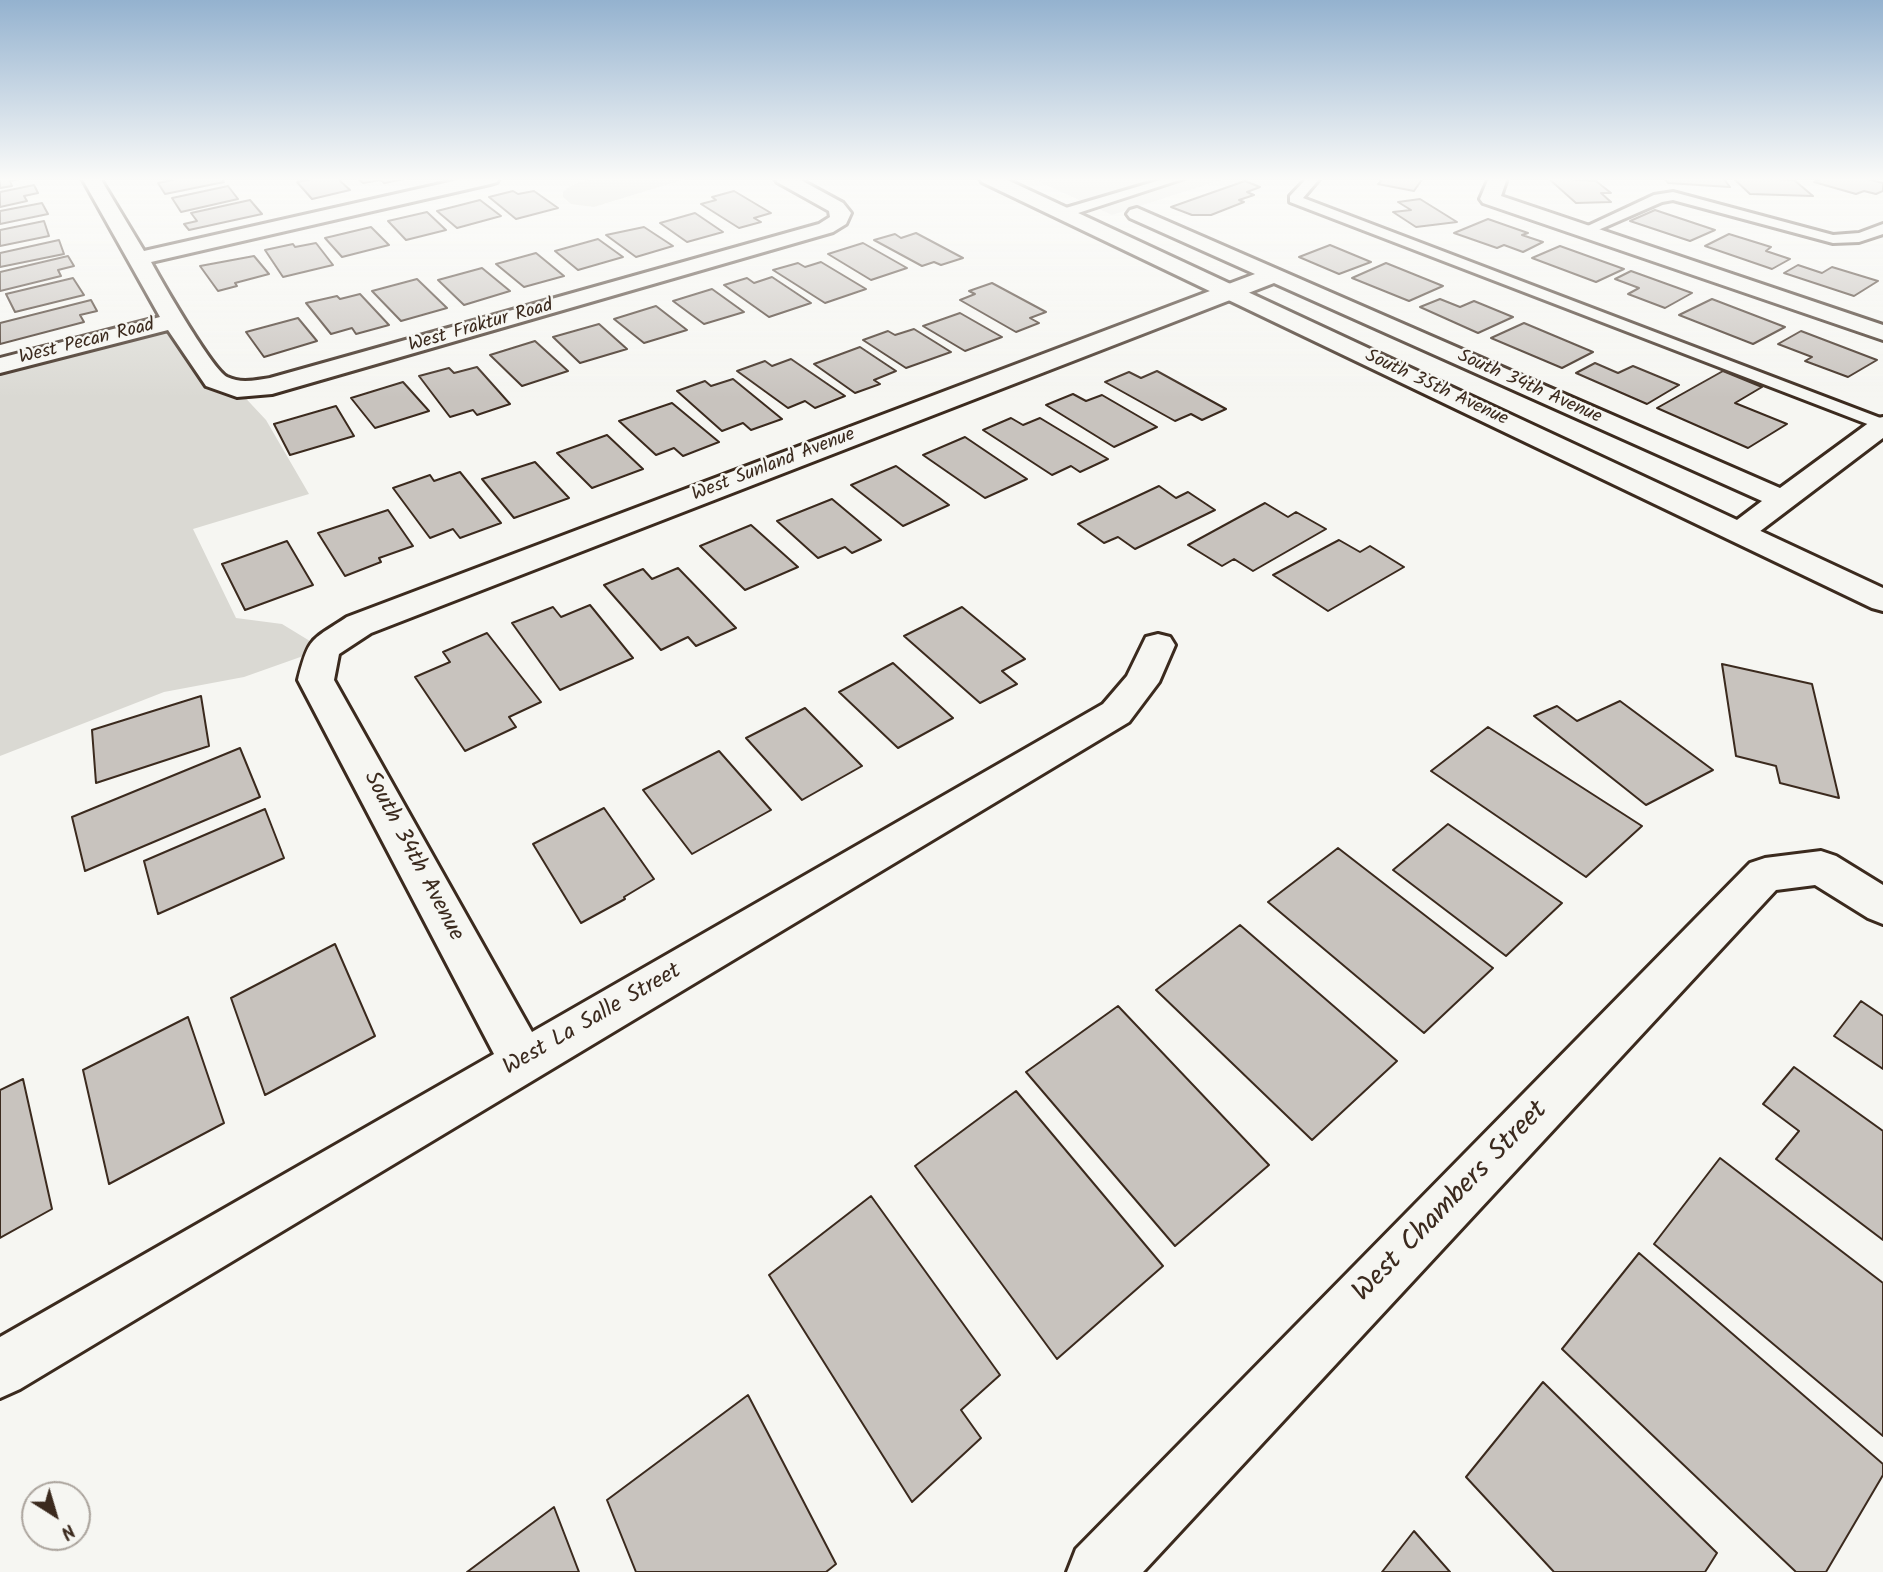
<!DOCTYPE html>
<style>
body{margin:0}
#map{position:relative;width:1883px;height:1572px;overflow:hidden;background:#f6f6f2;font-family:Kalam,sans-serif}
canvas{display:block}
.north{position:absolute;left:21px;top:1481px;width:70px;height:70px;box-sizing:border-box;background:#f6f6f2;border:2px solid #aba49d;border-radius:50%;rotate:143deg;font-size:19px;font-weight:700;line-height:28px;text-align:center;color:#3b2a1e}
.north::after{content:'';display:block;margin:auto;width:24px;height:32px;background:#3b2a1e;clip-path:polygon(50% 0,100% 100%,50% 72%,0 100%)}
</style>
<div id="map">
<canvas width="1883" height="1572"></canvas>
<div class="north">N</div>
</div>
<script>
const context = document.querySelector('canvas').getContext('2d');
context.lineJoin = 'round';
function fill(path, color) {
  context.fillStyle = color;
  context.fill(path, 'evenodd');
}
function stroke(path, color, width, dash) {
  context.strokeStyle = color;
  context.lineWidth = width;
  context.lineCap = dash ? 'butt' : 'round';
  context.setLineDash(dash || []);
  context.stroke(path);
}
function label(font, color, halo, rows, align = 'center') {
  context.font = font + ' Kalam,sans-serif';
  context.lineWidth = 5;
  context.setLineDash([]);
  context.textBaseline = 'middle';
  context.strokeStyle = halo;
  context.fillStyle = color;
  for (const [text, x, y, turn = 0] of rows) {
    context.save();
    context.translate(x, y);
    context.rotate((+turn || 0) * Math.PI / 180);
    context.textAlign = isNaN(turn) ? turn : align;
    if (halo) context.strokeText(text, 0, 0);
    context.fillText(text, 0, 0);
    context.restore();
  }
}
const built = new Path2D(`
 M1031,178H1227L1112,215Z`);
const green = new Path2D(`
 M688,178L594,207L571,204L563,197V192C587,169 655,178 688,178Z
 M174,321L215,381L237,389L266,420L309,494L193,529L236,618L282,624L323,649L244,677L164,692L0,756V366Z`);
const building = new Path2D(`
 M0,178H23L10,181L12,186L0,188Z
 M183,178H221L224,182L165,194L158,183Z
 M318,178H337L350,190L312,199L297,182Z
 M357,178H409L384,183L381,180L363,183Z
 M1384,178H1423L1414,191L1378,184Z
 M1548,178L1596,181L1611,193H1601L1611,202L1576,203Z
 M1664,178H1723L1730,187L1668,183Z
 M1733,178L1794,180L1813,196L1750,194Z
 M1824,178H1863L1883,183V191L1876,194L1864,191L1856,194L1814,182Z
 M1245,181L1260,187L1247,192L1254,195L1239,200L1244,202L1211,215H1192L1171,207Z
 M34,185L38,193L24,196L27,201L0,207V192Z
 M228,186L238,199L181,212L172,198Z
 M513,191L518,194L534,191L558,208L516,219L489,197Z
 M734,191L771,213L754,218L761,222L739,228L701,204L716,200L712,197Z
 M1420,199L1457,222L1416,227L1393,212L1411,210L1398,202Z
 M250,200L262,214L189,230L184,224L197,221L191,213Z
 M480,200L501,216L457,228L437,211Z
 M42,203L48,214L0,224V211Z
 M1655,210L1715,230L1690,241L1630,221Z
 M427,212L446,230L406,240L388,221Z
 M695,213L723,232L687,242L660,223Z
 M1488,219L1528,233L1522,235L1543,242L1523,252L1504,245L1497,248L1454,233Z
 M44,221L49,236L0,246V230Z
 M371,227L389,245L342,257L325,238Z
 M644,227L673,246L636,257L606,235Z
 M916,233L963,258L941,265L934,262L922,266L874,240L895,234L901,238Z
 M1729,234L1771,247L1766,251L1790,259L1772,269L1705,246Z
 M598,239L623,257L578,270L555,251Z
 M59,240L64,254L0,267V253Z
 M316,243L333,265L283,277L265,250L293,244L295,247Z
 M863,243L907,268L871,280L828,254Z
 M1330,245L1371,262L1339,274L1299,257Z
 M1560,246L1624,269L1596,282L1532,258Z
 M536,253L564,276L524,287L496,264Z
 M68,256L74,266L58,270L61,276L0,291V272Z
 M254,256L269,274L235,283L237,286L218,291L200,266Z
 M821,262L866,289L825,303L773,270L798,263L805,267Z
 M1386,263L1443,286L1409,301L1352,278Z
 M1798,265L1822,273L1832,267L1878,281L1854,296L1784,273Z
 M482,268L510,291L464,305L438,280Z
 M1631,271L1692,293L1665,308L1628,294L1639,288L1615,279Z
 M772,277L811,303L769,317L724,285L747,278L754,283Z
 M73,278L84,295L15,312L6,294Z
 M417,279L447,308L401,321L372,291Z
 M992,283L1046,312L1030,318L1039,323L1016,332L960,300L975,294L969,291Z
 M712,289L744,312L704,324L673,301Z
 M360,294L389,325L356,334L352,328L331,334L306,303L337,296L340,299Z
 M1440,299L1460,307L1474,301L1513,317L1478,333L1420,307Z
 M1712,299L1785,327L1753,344L1679,315Z
 M91,300L97,311L80,315L84,322L0,344V323Z
 M656,306L687,330L644,343L614,319Z
 M960,313L1002,337L965,351L923,326Z
 M298,318L317,341L264,357L246,332Z
 M1524,323L1593,352L1562,368L1491,338Z
 M599,324L627,349L580,363L553,337Z
 M914,329L951,352L906,368L863,340L888,331L895,335Z
 M1801,331L1877,360L1848,377L1805,361L1812,357L1778,344Z
 M535,341L568,371L522,386L490,355Z
 M860,347L896,371L874,380L880,384L855,393L814,364Z
 M791,359L845,396L815,408L805,401L788,408L737,371L765,361L772,366Z
 M1595,363L1618,373L1633,366L1679,385L1647,404L1576,373Z
 M477,367L510,404L477,415L473,410L450,417L419,376L449,368L454,373Z
 M1157,371L1226,409L1202,420L1191,414L1175,421L1105,382L1129,372L1141,378Z
 M1723,371L1762,387L1735,403L1787,424L1748,448L1657,408Z
 M733,379L782,419L751,430L743,423L722,431L677,391L705,381L711,386Z
 M403,382L429,411L375,428L351,398Z
 M1073,394L1086,401L1102,395L1157,427L1114,447L1046,405Z
 M672,403L719,442L683,456L674,448L656,455L619,421Z
 M336,406L354,436L290,455L274,424Z
 M1011,418L1023,425L1040,418L1108,459L1080,472L1071,466L1052,475L983,430Z
 M607,435L643,469L592,488L557,453Z
 M965,437L1027,479L985,498L923,455Z
 M535,462L569,498L514,518L482,479Z
 M896,466L949,505L903,526L851,485Z
 M460,472L501,523L460,538L453,529L430,538L393,488L430,475L434,481Z
 M1159,486L1176,498L1188,492L1215,510L1135,549L1118,537L1104,543L1078,524Z
 M832,499L881,540L852,553L845,547L818,558L777,521Z
 M1265,503L1288,517L1296,512L1326,529L1253,571L1234,559L1222,566L1188,545Z
 M388,510L413,546L379,558L381,562L345,576L318,533Z
 M751,525L798,567L745,590L700,546Z
 M1339,540L1360,552L1370,546L1404,567L1328,611L1273,575Z
 M287,541L313,585L245,610L222,564Z
 M678,568L736,628L696,646L688,637L661,650L604,585L643,569L652,579Z
 M590,605L633,658L560,690L512,623L553,607L561,617Z
 M962,607L1025,659L1002,671L1017,684L980,703L904,636Z
 M487,633L541,702L509,717L516,727L465,751L415,677L450,662L443,652Z
 M893,663L953,718L898,748L839,692Z
 M1722,664L1812,684L1839,798L1780,783L1776,766L1736,756Z
 M201,696L209,746L96,783L92,730Z
 M1620,701L1713,770L1646,805L1534,716L1557,706L1577,721Z
 M805,708L862,766L802,800L746,738Z
 M1488,727L1642,826L1586,877L1431,771Z
 M240,748L260,797L85,871L72,817Z
 M719,751L771,810L692,854L643,790Z
 M604,808L654,879L624,897L625,899L581,923L533,844Z
 M265,809L284,858L158,914L144,861Z
 M1448,824L1562,903L1506,956L1393,870Z
 M1338,848L1493,968L1424,1033L1268,902Z
 M1240,925L1397,1061L1312,1140L1156,990Z
 M335,944L375,1036L265,1095L231,998Z
 M1861,1001L1883,1016V1069L1834,1036Z
 M1118,1006L1269,1165L1175,1246L1026,1072Z
 M188,1017L224,1123L109,1184L83,1070Z
 M1794,1067L1883,1131V1240L1776,1159L1799,1131L1763,1104Z
 M23,1079L52,1209L0,1238V1090Z
 M1016,1091L1163,1266L1057,1359L915,1166Z
 M1720,1158L1883,1283V1436L1654,1244Z
 M871,1196L1000,1375L961,1410L981,1438L912,1502L769,1275Z
 M1639,1253L1883,1464V1475L1826,1572H1796L1562,1349Z
 M1543,1382L1717,1553L1705,1572H1554L1466,1477Z
 M748,1395L836,1564L826,1572H636L607,1500Z
 M554,1507L579,1572H467Z
 M1414,1531L1450,1572H1382Z`);
const service = new Path2D(`
 M1167,178H1185L1069,216L1064,217L1057,213L1059,210Z
 M1307,178H1320L1303,198L1883,419V430L1290,202V196Z
 M1673,192L1833,235L1859,233L1883,224V234L1859,242L1833,243L1673,200L1662,202L1589,234L1584,235L1577,231L1654,195Z`);
const minor = new Path2D(`
 M82,178H100L144,251L467,178H499L497,182L490,184L151,262C162,282 212,369 227,377C241,384 256,380 270,378L819,224L830,217L829,211L777,182L775,178H797L843,203L851,213L846,224L833,232L272,394L237,397L206,386L168,330L0,373V358L160,317Z
 M1489,178H1507L1501,196L1883,325V340L1483,203L1480,199Z
 M1137,208L1780,488L1874,419L1883,417V438L1751,538L1740,541L1729,538L1725,532L1729,526L1762,501L1274,283L371,633L339,654L334,680L532,1032L1103,704L1127,676L1146,637L1158,634L1170,637L1175,645L1159,682L1129,722L20,1389L0,1398V1337L494,1054L298,680C309,636 311,641 347,617L1255,274L1130,218L1127,214L1130,210Z
 M1821,851L1836,856L1883,885V924L1868,918L1815,885L1776,890L1143,1572H1067L1076,1549L1750,863L1765,858Z`);
const secondary = new Path2D(`
 M980,178H1003L1883,588V611L1872,608L982,182Z`);
const farStreetnames = [
 ["West Fraktur Road",481,327,-16],
 ["West Pecan Road",87,343,-14],
 ["South 34th Avenue",1529,388,24],
 ["South 35th Avenue",1436,389,25],
 ["West Sunland Avenue",774,466,-21]
];
const streetNames = [
 ["South 34th Avenue",412,857,62],
 ["West La Salle Street",593,1021,-30]
];
const nearStreetnames = [
 ["West Chambers Street",1452,1203,-46]
];
fill(built, '#e8e7e2');
fill(green, '#dad9d3');
fill(building, '#c8c3be');
stroke(building, '#3b2a1e', 2);
stroke(service, '#3b2a1e', 6);
stroke(minor, '#3b2a1e', 6);
stroke(secondary, '#3b2a1e', 6);
fill(service, '#f6f6f2');
fill(minor, '#f6f6f2');
fill(secondary, '#f6f6f2');
const sky = context.createLinearGradient(0, 0, 0, 398);
sky.addColorStop(0, '#94b2cf');
sky.addColorStop(0.45, '#fbfbf9');
sky.addColorStop(1, '#fbfbf900');
context.fillStyle = sky;
context.fillRect(0, 0, 1883, 398);
label('19px', '#3b2a1e', '#f6f6f2', farStreetnames);
label('23px', '#3b2a1e', '#f6f6f2', streetNames);
label('28px', '#3b2a1e', '#f6f6f2', nearStreetnames);
</script>
